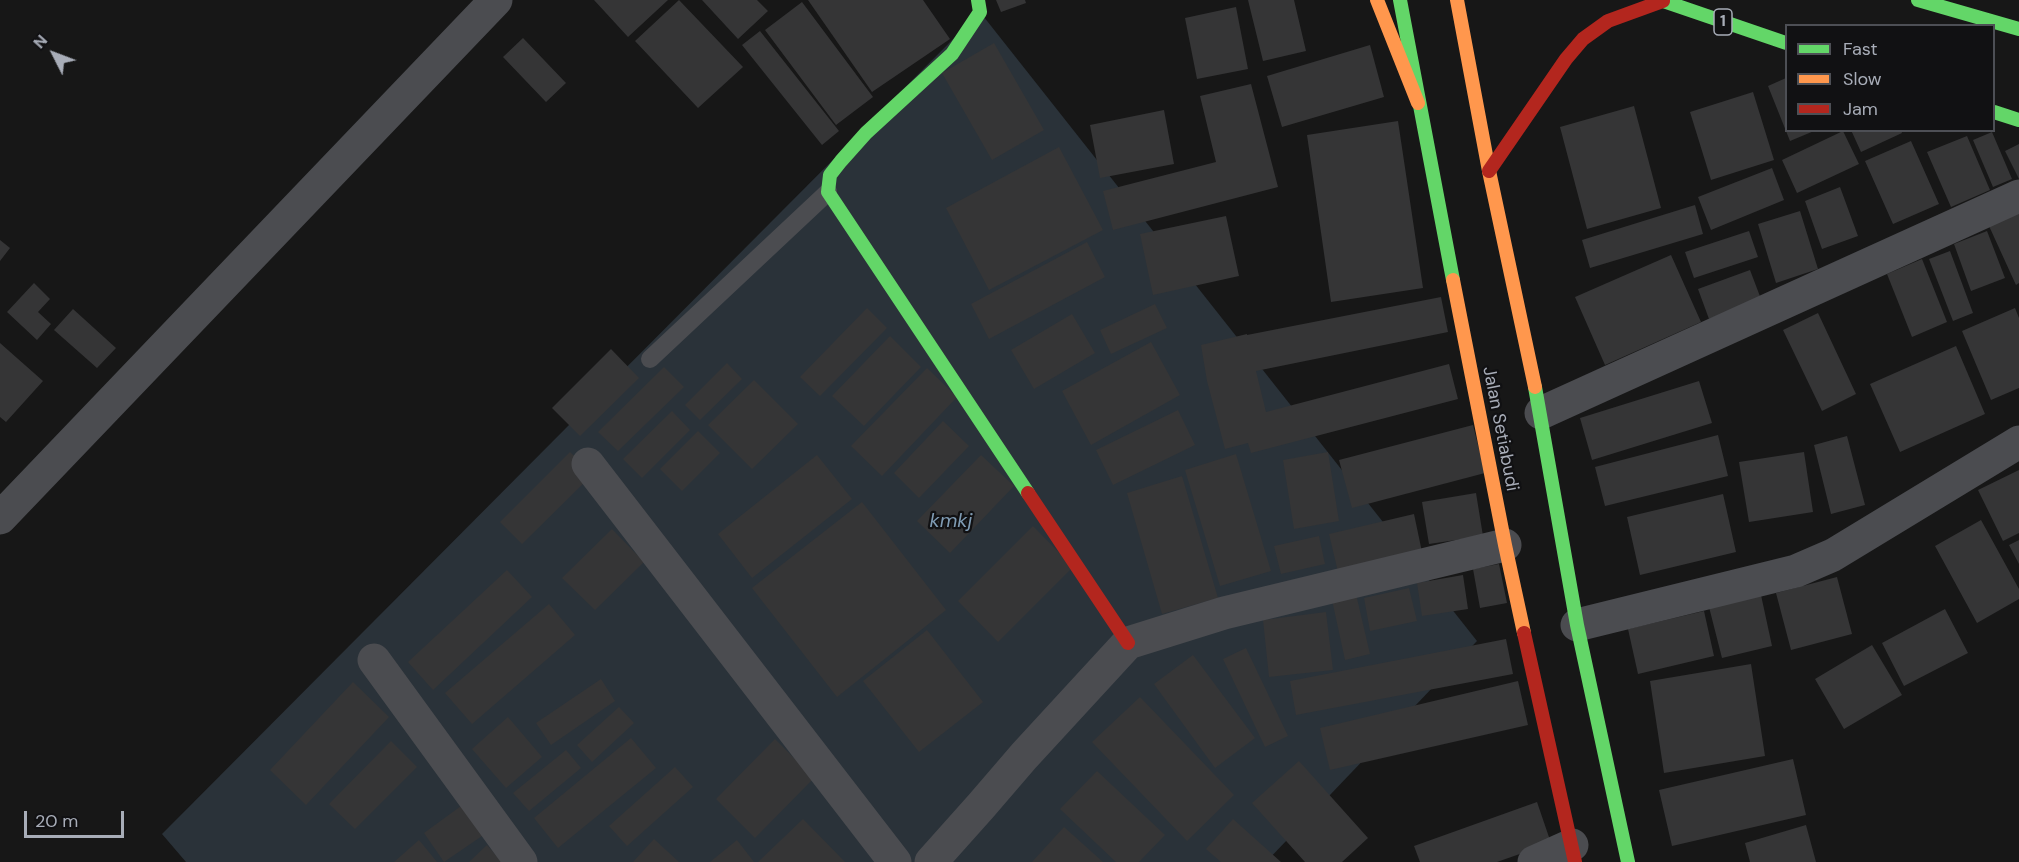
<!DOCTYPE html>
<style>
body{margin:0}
#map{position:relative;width:2019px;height:862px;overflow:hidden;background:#171717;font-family:"DM Sans",sans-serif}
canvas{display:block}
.legend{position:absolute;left:1785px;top:24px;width:210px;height:108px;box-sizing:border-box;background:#111113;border:2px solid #4d4f55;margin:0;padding:8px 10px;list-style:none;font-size:18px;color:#a8adb8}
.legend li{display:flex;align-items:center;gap:12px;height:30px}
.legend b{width:30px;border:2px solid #4d4f55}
.north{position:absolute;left:24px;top:24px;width:60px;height:60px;-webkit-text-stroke:4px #111113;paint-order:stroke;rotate:312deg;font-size:16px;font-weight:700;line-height:24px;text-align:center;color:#a8adb8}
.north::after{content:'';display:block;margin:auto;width:21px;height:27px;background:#a8adb8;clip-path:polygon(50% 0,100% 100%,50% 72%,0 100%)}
.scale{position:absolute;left:24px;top:811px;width:100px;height:27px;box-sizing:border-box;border:3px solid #a8adb8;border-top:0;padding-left:8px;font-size:18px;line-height:21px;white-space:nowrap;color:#a8adb8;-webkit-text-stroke:4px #111113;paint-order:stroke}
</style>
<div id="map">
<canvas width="2019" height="862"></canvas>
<ul class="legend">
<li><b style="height:8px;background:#63d668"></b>Fast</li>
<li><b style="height:8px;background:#ff974d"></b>Slow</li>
<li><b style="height:8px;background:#b3261e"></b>Jam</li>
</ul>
<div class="north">N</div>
<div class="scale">20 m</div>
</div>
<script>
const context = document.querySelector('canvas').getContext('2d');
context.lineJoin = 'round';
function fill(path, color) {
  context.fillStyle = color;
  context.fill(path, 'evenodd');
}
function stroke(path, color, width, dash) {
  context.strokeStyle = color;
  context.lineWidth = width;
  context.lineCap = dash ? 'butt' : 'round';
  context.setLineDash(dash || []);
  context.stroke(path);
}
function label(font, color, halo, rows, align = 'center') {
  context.font = font + ' "DM Sans",sans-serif';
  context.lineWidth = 4.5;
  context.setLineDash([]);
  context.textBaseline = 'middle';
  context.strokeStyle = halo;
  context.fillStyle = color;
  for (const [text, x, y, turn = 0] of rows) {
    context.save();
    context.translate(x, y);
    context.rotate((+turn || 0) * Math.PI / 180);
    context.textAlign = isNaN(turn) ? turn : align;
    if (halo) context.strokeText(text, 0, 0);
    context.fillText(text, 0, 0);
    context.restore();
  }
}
const water = new Path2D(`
 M980,12L1477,641L1266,862H186L162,834Z`);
const building = new Path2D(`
 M594,0H668L628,37Z
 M679,0L743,67L698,108L635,41Z
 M702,0H757L768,11L738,39Z
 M808,0H923L950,39L872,92Z
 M996,0H1025L1026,3L1001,12Z
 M1248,0H1294L1306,51L1263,61Z
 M802,2L873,97L836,125L765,30Z
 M1236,7L1248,69L1197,79L1185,18Z
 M760,31L839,131L822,145L742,45Z
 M523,38L566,83L546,102L503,57Z
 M994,43L1044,130L992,160L942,73Z
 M1370,45L1384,97L1282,127L1267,76Z
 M1786,78V130L1814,131L1790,141L1768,86Z
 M1251,84L1278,187L1113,230L1103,191L1216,162L1200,96Z
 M1753,92L1774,160L1711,180L1690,112Z
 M1634,106L1661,208L1587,229L1560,127Z
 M1164,110L1174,164L1100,178L1090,125Z
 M1398,121L1423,288L1331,302L1307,135Z
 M1851,130H1901L1902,133L1861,152Z
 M1843,131L1859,164L1797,193L1782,160Z
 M1992,132L2012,179L1993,187L1973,140Z
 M1967,136L1990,190L1951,207L1927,152Z
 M1911,141L1939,204L1893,224L1865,161Z
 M2019,144V179L2005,151Z
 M1059,147L1103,230L989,290L946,208Z
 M1772,168L1784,200L1711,230L1698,197Z
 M1840,187L1858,236L1822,249L1805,201Z
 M1695,205L1703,234L1590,268L1582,240Z
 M1800,211L1818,269L1776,283L1758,224Z
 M2019,213V283L2016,285L1989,226Z
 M1226,216L1239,276L1153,295L1140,234Z
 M1749,231L1758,257L1694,278L1685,252Z
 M1987,231L2005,278L1971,291L1954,244Z
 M0,240L10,248L0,261Z
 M1087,242L1105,277L989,339L971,304Z
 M1950,251L1973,313L1953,321L1929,259Z
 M1671,255L1701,322L1605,365L1575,297Z
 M1922,259L1947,322L1912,337L1887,274Z
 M1750,270L1761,299L1709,319L1698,289Z
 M34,283L50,299L38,312L51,324L37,340L7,312Z
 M1441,297L1448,332L1256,371L1266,412L1449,364L1458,399L1251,453L1248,443L1225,449L1207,381L1201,345L1247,334V335Z
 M1155,304L1167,328L1111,354L1100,330Z
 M867,308L887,328L820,396L800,377Z
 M2015,308L2019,318V388L1991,400L1962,331Z
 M73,309L116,348L97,368L54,330Z
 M1818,313L1856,394L1822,411L1783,330Z
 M1072,314L1095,353L1034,389L1011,350Z
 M890,336L921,367L864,426L832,396Z
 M1151,342L1180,395L1091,445L1062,391Z
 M0,343L43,381L6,422L0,417Z
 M1956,346L1985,414L1900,452L1870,384Z
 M611,349L639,378L580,436L552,408Z
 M727,363L742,379L700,420L685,405Z
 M664,367L684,387L618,451L598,432Z
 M927,368L957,397L882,476L851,446Z
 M754,380L798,424L752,469L708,425Z
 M1699,381L1712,423L1592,460L1580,418Z
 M1178,410L1195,445L1113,485L1096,450Z
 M672,411L690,430L642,478L623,459Z
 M943,421L969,446L919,498L894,473Z
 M1473,425L1485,473L1352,508L1339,460Z
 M698,431L720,453L682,491L660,469Z
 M1718,435L1728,476L1605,506L1595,467Z
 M1847,436L1865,505L1831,514L1814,445Z
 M570,452L593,474L522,544L500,522Z
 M1328,452L1339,521L1294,529L1283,460Z
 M1804,452L1813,512L1749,522L1739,462Z
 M1236,454L1271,571L1220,586L1185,470Z
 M817,455L852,499L752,578L718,534Z
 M981,455L1014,486L950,553L917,521Z
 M2019,470V533L2003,541L1978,490Z
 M1182,476L1218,598L1162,614L1127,493Z
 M1476,493L1483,536L1429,544L1422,502Z
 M1723,494L1736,552L1640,575L1627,517Z
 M862,502L946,610L837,697L752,588Z
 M1414,514L1422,552L1338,572L1329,534Z
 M1981,520L2019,589V599L1977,623L1935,546Z
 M1033,526L1073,567L998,642L958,601Z
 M612,529L644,562L595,610L562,578Z
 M1319,536L1325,564L1281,574L1274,546Z
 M2019,540V564L2009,545Z
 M1499,564L1507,603L1480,608L1473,569Z
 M507,570L532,597L433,690L408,662Z
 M1463,575L1468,609L1422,616L1417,583Z
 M1837,577L1852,634L1791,650L1776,593Z
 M1409,588L1417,621L1370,631L1364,598Z
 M1356,594L1370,654L1345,660L1332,600Z
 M1761,595L1772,646L1722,658L1709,607Z
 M549,604L575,635L472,724L445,693Z
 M1945,609L1968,653L1904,686L1882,643Z
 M1704,611L1714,656L1638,674L1628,629Z
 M1326,612L1333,670L1269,677L1263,620Z
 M927,630L983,702L919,752L863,681Z
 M1506,639L1513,674L1296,715L1290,681Z
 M1872,645L1902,695L1844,729L1815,679Z
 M1246,648L1288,736L1265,747L1223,659Z
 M1193,655L1255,738L1215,768L1154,684Z
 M1751,664L1765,756L1664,773L1650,681Z
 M601,679L615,701L551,745L536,723Z
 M1518,681L1528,725L1330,770L1320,728Z
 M353,682L389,717L306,805L270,770Z
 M1140,697L1234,795L1187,841L1092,742Z
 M619,707L634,723L592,762L577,745Z
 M508,717L542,757L506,788L472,749Z
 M631,738L656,768L558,848L534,818Z
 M775,739L814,778L755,838L716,799Z
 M391,741L417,767L355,829L329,804Z
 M566,750L581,768L529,811L513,793Z
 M1793,759L1806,815L1672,846L1659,790Z
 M1299,761L1368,838L1342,862H1305L1252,803Z
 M675,767L693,787L627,846L609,826Z
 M1097,771L1165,835L1139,862H1116L1060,809Z
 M1537,802L1551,843L1497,862H1420L1414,846Z
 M461,806L482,836L444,862L424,833Z
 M803,819L845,862H758Z
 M1233,819L1281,862H1221L1206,849Z
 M1806,825L1816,862H1750L1745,843Z
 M1064,827L1103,862H1032Z
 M654,839L679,862H633Z
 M419,840L437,862H394Z
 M737,840L754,862H710Z
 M487,845L502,862H469Z`);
const lane = new Path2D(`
 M650,359L828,192`);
const street = new Path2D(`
 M1541,413L2019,196
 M588,464L895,862
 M0,518L496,0
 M1577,625L1796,571L1833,555L2019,442
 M374,660L521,862
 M931,862L981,806L1024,756L1128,643L1224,613L1505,545
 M1534,862L1572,845`);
const fast = new Path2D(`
 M978,0L980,12L952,54L866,133L841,161L830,175L828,192L1028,493
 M1400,0L1453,280
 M1660,0L1786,43
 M1918,0L2019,29
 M1994,112L2019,120
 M1535,387L1577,625L1628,862`);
const slow = new Path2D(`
 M1377,0L1418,103
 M1457,0L1489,171L1535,387
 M1453,280L1505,545L1524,633`);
const jam = new Path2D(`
 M1489,171L1566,59L1583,39L1608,21L1663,1
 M1028,493L1128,643
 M1524,633L1575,862`);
const shields = [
 [1723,22,18]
];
const shieldNames = [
 ["1",1723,22]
];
const streetNames = [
 ["Jalan Setiabudi",1500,429,79]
];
const waterNames = [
 ["kmkj",951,522]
];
fill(water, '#2a3239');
fill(building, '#353536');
stroke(lane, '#4b4c50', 18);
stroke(street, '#4b4c50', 33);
stroke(fast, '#63d668', 14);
stroke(slow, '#ff974d', 14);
stroke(jam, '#b3261e', 14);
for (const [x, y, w] of shields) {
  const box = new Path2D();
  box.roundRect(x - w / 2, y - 13, w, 26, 4.5);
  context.fillStyle = '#111113';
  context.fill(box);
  stroke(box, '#a8adb8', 1.5);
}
label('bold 16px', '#a8adb8', null, shieldNames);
label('18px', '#a8adb8', '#111113', streetNames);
label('italic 20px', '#7f9bb3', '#111113', waterNames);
</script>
